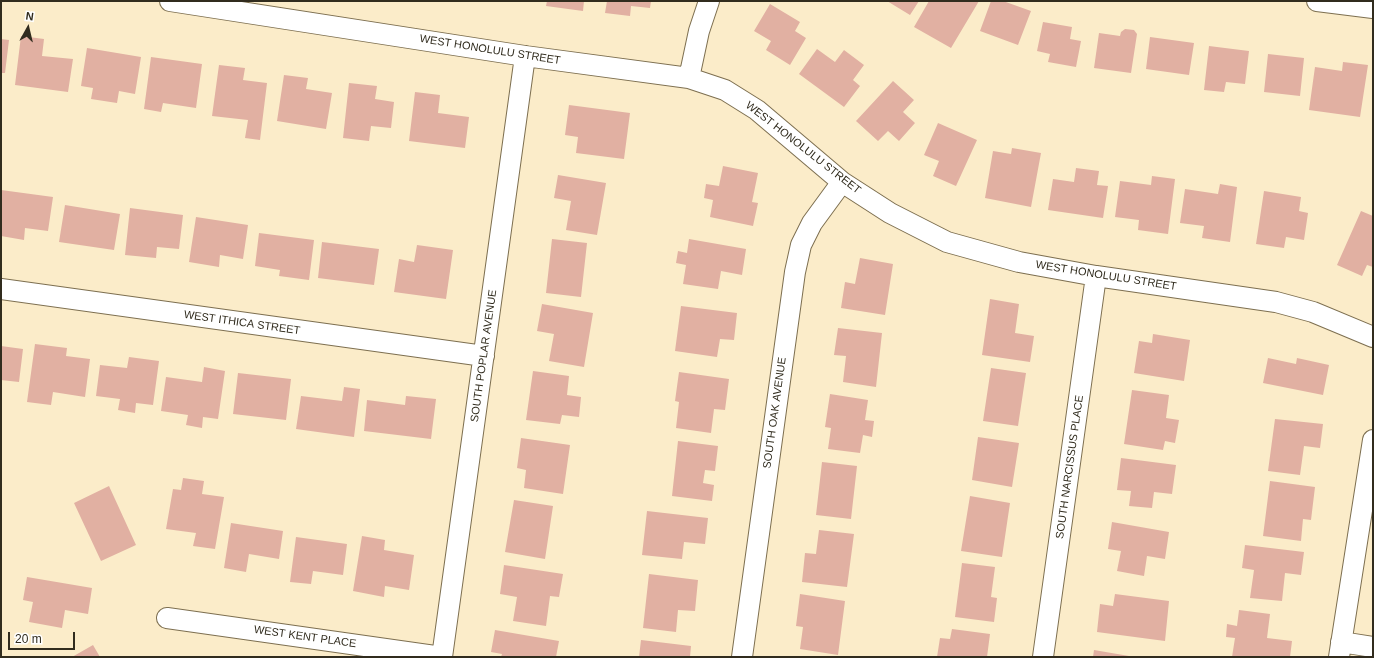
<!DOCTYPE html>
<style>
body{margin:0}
#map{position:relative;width:1374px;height:658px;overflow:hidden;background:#fbecc9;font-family:Arial,sans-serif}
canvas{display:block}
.frame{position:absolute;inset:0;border:2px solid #312c1e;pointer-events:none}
.north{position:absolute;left:8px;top:8px;width:40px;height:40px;-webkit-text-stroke:3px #fff;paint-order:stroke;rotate:8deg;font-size:11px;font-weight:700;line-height:16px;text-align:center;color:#312c1e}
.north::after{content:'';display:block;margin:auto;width:14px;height:18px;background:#312c1e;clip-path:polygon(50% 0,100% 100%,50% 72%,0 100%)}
.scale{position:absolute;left:8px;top:632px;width:67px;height:18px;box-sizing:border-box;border:2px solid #312c1e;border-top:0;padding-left:5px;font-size:12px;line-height:14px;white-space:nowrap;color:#312c1e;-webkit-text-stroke:3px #fff;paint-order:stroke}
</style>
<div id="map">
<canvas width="1374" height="658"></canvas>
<div class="frame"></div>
<div class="north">N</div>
<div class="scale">20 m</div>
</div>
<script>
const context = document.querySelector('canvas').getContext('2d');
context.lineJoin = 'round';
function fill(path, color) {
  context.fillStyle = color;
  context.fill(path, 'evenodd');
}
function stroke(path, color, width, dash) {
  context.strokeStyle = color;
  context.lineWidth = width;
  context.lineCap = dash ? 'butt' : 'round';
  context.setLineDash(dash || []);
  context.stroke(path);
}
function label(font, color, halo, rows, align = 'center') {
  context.font = font + ' Arial,sans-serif';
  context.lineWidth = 3.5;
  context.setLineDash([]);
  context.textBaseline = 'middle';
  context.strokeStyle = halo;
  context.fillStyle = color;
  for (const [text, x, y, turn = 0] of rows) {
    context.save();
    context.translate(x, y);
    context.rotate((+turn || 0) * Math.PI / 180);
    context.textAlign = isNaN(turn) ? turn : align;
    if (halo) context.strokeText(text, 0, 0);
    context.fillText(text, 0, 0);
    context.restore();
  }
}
const building = new Path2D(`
 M547,1H584L583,11L546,6Z
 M607,1H651L650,8L631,6L630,16L605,13Z
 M887,1H919L910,15Z
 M929,1H979L951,48L914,27Z
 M991,1H1003L1031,11L1018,45L980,31Z
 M770,4L800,22L795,31L806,38L790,65L766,50L771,41L754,31Z
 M1043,22L1072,27L1070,39L1081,41L1076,67L1048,62L1050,54L1037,51Z
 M1125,29L1134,30L1137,34L1131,73L1094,68L1099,33L1120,36L1121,32Z
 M21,36L44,39L42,56L73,59L68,92L15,85Z
 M1150,37L1194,43L1189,75L1146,69Z
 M1,39L9,40L5,73H1Z
 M1209,46L1249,51L1245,84L1226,82L1224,92L1204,90Z
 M87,48L141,57L135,94L119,91L117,103L91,99L93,88L81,86Z
 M817,49L835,62L844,50L864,65L853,80L860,86L844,107L799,74Z
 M1268,54L1304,58L1300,96L1264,92Z
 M151,57L202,64L196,108L163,103L161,112L144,109Z
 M1343,62L1368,65L1360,117L1309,110L1315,67L1342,71Z
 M219,65L245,68L243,80L267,83L260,140L245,138L248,120L212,116Z
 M284,75L308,78L306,89L332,93L326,129L277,121Z
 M893,81L914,100L903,112L915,123L899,141L888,131L878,141L856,121Z
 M349,83L377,86L375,99L394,102L391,128L371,126L369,141L343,138Z
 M415,92L440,95L438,113L469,117L465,148L409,141Z
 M569,105L630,113L624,159L576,153L578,137L565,135Z
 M938,123L977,140L956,186L933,176L939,161L924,155Z
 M1012,148L1041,153L1031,207L985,198L993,151L1011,154Z
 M723,166L758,173L752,202L758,203L753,226L710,217L713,200L704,198L706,184L719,186Z
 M1076,168L1099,171L1097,185L1108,186L1103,218L1048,210L1053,179L1074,182Z
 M558,175L606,183L597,235L566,230L571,201L554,198Z
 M1152,176L1175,179L1168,234L1138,230L1139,220L1115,217L1120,181L1151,185Z
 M1220,184L1237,187L1230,242L1202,238L1204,226L1180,223L1185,189L1218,194Z
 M1,190L53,197L48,231L25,228L24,240L1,236Z
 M1264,191L1301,197L1299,211L1308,213L1304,240L1286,237L1284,248L1256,244Z
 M65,205L120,214L114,250L59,242Z
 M130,208L183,215L179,249L157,247L156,258L125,255Z
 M1361,211L1373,216V267L1367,265L1362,276L1337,265Z
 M196,217L248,225L243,259L220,255L219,267L189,262Z
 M259,233L314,240L309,280L279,276L280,270L255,266Z
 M552,239L587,243L581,297L546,293Z
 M689,239L746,249L742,275L721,271L718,289L683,284L686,265L676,263L678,251L687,253Z
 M322,242L379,249L374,285L318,278Z
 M417,245L453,250L446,299L394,292L399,259L414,262Z
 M860,258L893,264L885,315L841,308L845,282L855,284Z
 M990,299L1019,304L1015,333L1034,336L1030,362L982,355Z
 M542,304L593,313L584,367L549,361L554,334L537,331Z
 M681,306L737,313L734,340L720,339L717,357L675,351Z
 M838,328L882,333L876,387L843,382L846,356L834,355Z
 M1153,334L1190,340L1184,381L1134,373L1139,341L1152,343Z
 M35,344L67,348L66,356L90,359L85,397L53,392L51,405L27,402Z
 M1,346L23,349L19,382L1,380Z
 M129,357L159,361L153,405L136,403L135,413L118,410L120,399L96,396L100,365L127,368Z
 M1268,358L1296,364L1297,358L1329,365L1323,395L1263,383Z
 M204,367L225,371L218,419L203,417L202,428L186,425L188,415L161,411L166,377L202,382Z
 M991,368L1026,373L1018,426L983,421Z
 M533,371L569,376L567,395L581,397L579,417L562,415L560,424L526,420Z
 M679,372L729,379L725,410L714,409L711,433L676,428L679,402L675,401Z
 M238,373L291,379L286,420L233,414Z
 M344,387L360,389L354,437L296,429L301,396L342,401Z
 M1132,390L1169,395L1166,418L1179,420L1175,443L1165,441L1163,450L1124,444Z
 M830,394L868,400L865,420L874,421L872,437L863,435L860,453L828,449L831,428L825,427Z
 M406,396L436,399L431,439L364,431L367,400L405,405Z
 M1275,419L1323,424L1320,448L1304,446L1300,475L1268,471Z
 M978,437L1019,443L1012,487L972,480Z
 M521,438L570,445L563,494L524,488L526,470L517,468Z
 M678,441L718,446L715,471L705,470L703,483L714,485L712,501L672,496Z
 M1121,458L1176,465L1172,494L1154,492L1152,508L1129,506L1131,491L1117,490Z
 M822,462L857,466L851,519L816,515Z
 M183,478L204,481L202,494L224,497L215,549L193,546L196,533L166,529L173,489L181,490Z
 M1270,481L1315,487L1311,520L1303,519L1301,541L1263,536Z
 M109,486L136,545L101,561L74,503Z
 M970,496L1010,503L1002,557L961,551Z
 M514,500L553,506L545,559L505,552Z
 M647,511L708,518L705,544L684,542L682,559L642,555Z
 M1112,522L1169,532L1165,559L1147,556L1144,576L1117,571L1121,551L1108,549Z
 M231,523L283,531L279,559L249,554L246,572L224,568Z
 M819,530L854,534L847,587L802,582L805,553L816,554Z
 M362,536L385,540L384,550L414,555L409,590L385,586L384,597L353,591Z
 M296,537L347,544L343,575L313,571L311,584L290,582Z
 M1245,545L1304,552L1301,575L1285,573L1282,601L1250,598L1254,570L1242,568Z
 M962,563L995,567L991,597L997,598L994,622L955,617Z
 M504,565L563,574L559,597L550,596L546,626L513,621L517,597L500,594Z
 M649,574L698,580L695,611L678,610L676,632L643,628Z
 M27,577L92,588L88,614L65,610L62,628L29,622L33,602L23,600Z
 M800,594L845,601L838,655L800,649L803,627L796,626Z
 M1115,594L1169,601L1165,641L1097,632L1100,604L1113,606Z
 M1239,610L1270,614L1267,638L1292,641L1290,657H1232L1235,638L1226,637L1227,624L1237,626Z
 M952,629L990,634L987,657H937L940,638L950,639Z
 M495,630L559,641L556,657H501L502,654L491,652Z
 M641,640L691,646L690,657H639Z
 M93,645L100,657H72Z
 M1094,650L1129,656V657H1093Z`);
const minor = new Path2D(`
 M170,1L525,56L689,78L725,90L757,110L842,182L890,213L947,242L1019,262L1096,276L1276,302L1313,312L1373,337
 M1317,1L1373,8
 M689,78L699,31L709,1
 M1,289L484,356
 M167,618L442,657
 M1341,642L1373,647
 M442,657L525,56
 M742,657L795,272L801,245L812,223L842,182
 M1043,657L1096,276
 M1339,657L1373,440`);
const streetNames = [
 ["WEST HONOLULU STREET",490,50,9],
 ["WEST HONOLULU STREET",803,148,38],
 ["WEST HONOLULU STREET",1106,276,9],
 ["WEST ITHICA STREET",242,323,8],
 ["SOUTH POPLAR AVENUE",484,356,-82],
 ["SOUTH OAK AVENUE",775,413,-82],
 ["SOUTH NARCISSUS PLACE",1070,467,-82],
 ["WEST KENT PLACE",305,637,8]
];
fill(building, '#e1b0a2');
stroke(minor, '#7d6f50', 22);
stroke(minor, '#fff', 20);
label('11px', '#312c1e', '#fff', streetNames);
</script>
